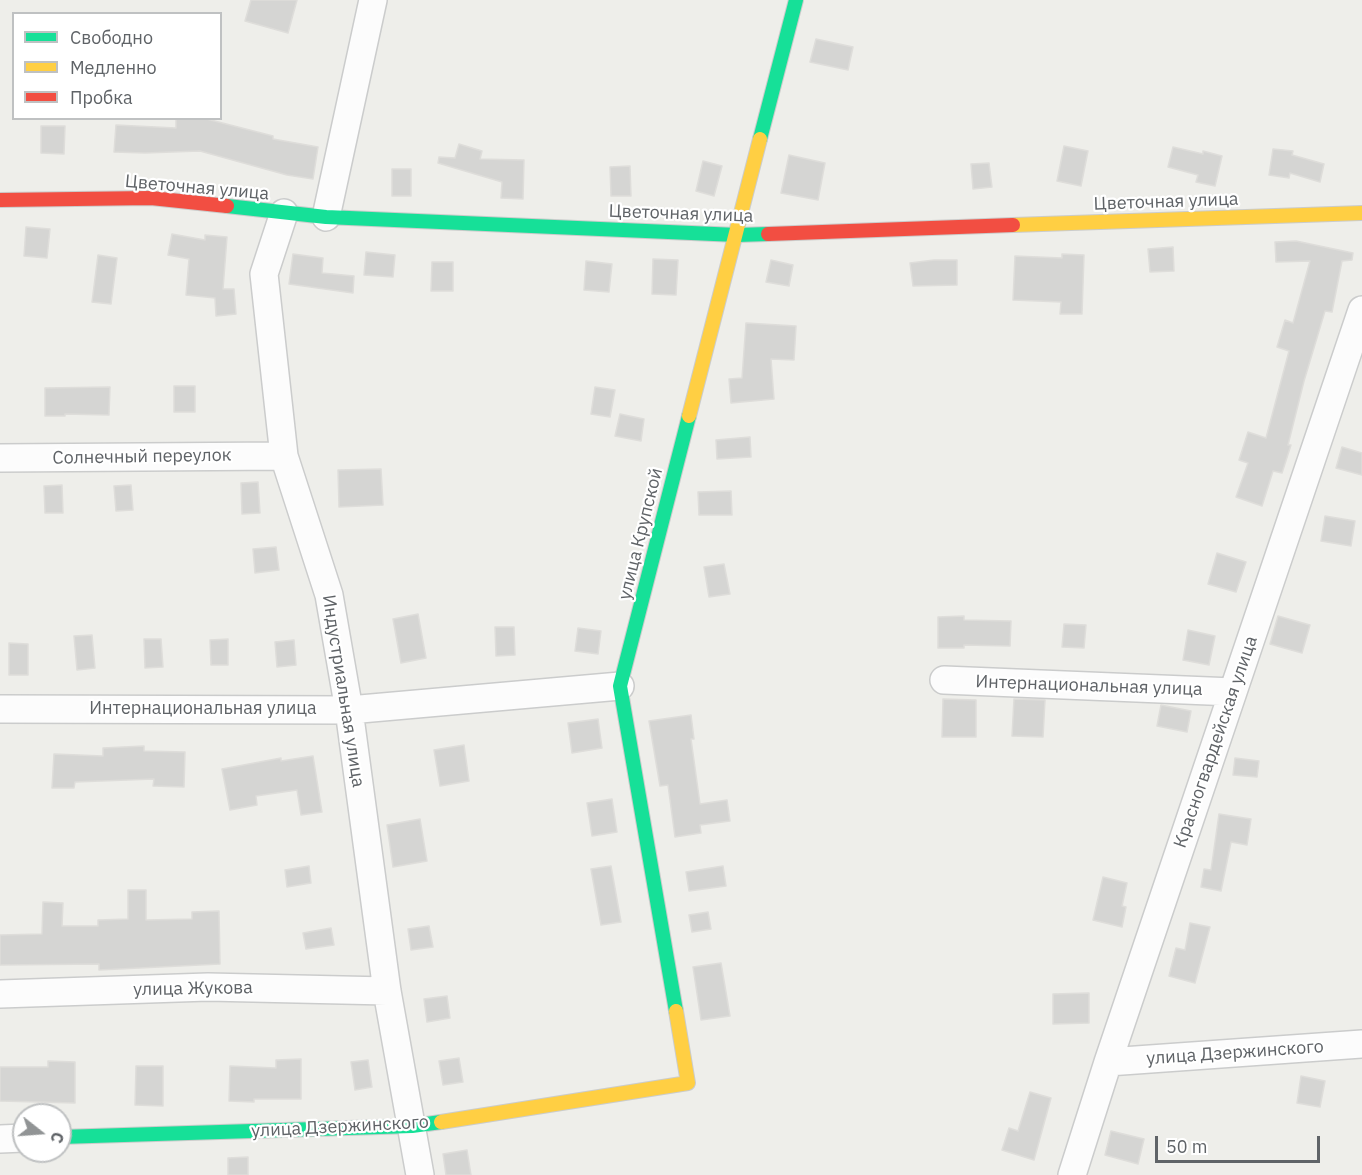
<!DOCTYPE html>
<meta charset="utf-8">
<style>
body{margin:0}
#map{position:relative;width:1362px;height:1175px;overflow:hidden;background:#eeeeea;font-family:"IBM Plex Sans",sans-serif}
canvas{display:block}
.legend{position:absolute;left:12px;top:12px;width:210px;height:108px;box-sizing:border-box;background:#fff;border:2px solid #bfc1c2;margin:0;padding:8px 10px;list-style:none;font-size:18px;color:#5f6367}
.legend li{display:flex;align-items:center;gap:12px;height:30px}
.legend b{width:30px;border:2px solid #bfc1c2}
.north{position:absolute;left:12px;top:1103px;width:60px;height:60px;box-sizing:border-box;background:#fff;border:2px solid #bfc1c2;border-radius:50%;rotate:107deg;font-size:16px;font-weight:700;line-height:24px;text-align:center;color:#5f6367}
.north::after{content:'';display:block;margin:auto;width:21px;height:27px;background:#919495;clip-path:polygon(50% 0,100% 100%,50% 72%,0 100%)}
.scale{position:absolute;left:1155px;top:1136px;width:165px;height:27px;box-sizing:border-box;border:3px solid #5f6367;border-top:0;padding-left:8px;font-size:18px;line-height:21px;white-space:nowrap;color:#5f6367;-webkit-text-stroke:4px #fff;paint-order:stroke}
</style>
<div id="map">
<canvas width="1362" height="1175"></canvas>
<ul class="legend">
<li><b style="height:8px;background:#16e098"></b>Свободно</li>
<li><b style="height:8px;background:#ffcf43"></b>Медленно</li>
<li><b style="height:8px;background:#f24e42"></b>Пробка</li>
</ul>
<div class="north">С</div>
<div class="scale">50 m</div>
</div>
<script>
const context = document.querySelector('canvas').getContext('2d');
context.lineJoin = 'round';
function fill(path, color) {
  context.fillStyle = color;
  context.fill(path, 'evenodd');
}
function stroke(path, color, width, dash) {
  context.strokeStyle = color;
  context.lineWidth = width;
  context.lineCap = dash ? 'butt' : 'round';
  context.setLineDash(dash || []);
  context.stroke(path);
}
function label(font, color, halo, rows, align = 'center') {
  context.font = font + ' "IBM Plex Sans",sans-serif';
  context.lineWidth = 4.5;
  context.setLineDash([]);
  context.textBaseline = 'middle';
  context.strokeStyle = halo;
  context.fillStyle = color;
  for (const [text, x, y, turn = 0] of rows) {
    context.save();
    context.translate(x, y);
    context.rotate((+turn || 0) * Math.PI / 180);
    context.textAlign = isNaN(turn) ? turn : align;
    if (halo) context.strokeText(text, 0, 0);
    context.fillText(text, 0, 0);
    context.restore();
  }
}
const building = new Path2D(`
 M251,0H297L288,33L245,21Z
 M816,39L853,47L848,70L810,62Z
 M203,118L273,136V139L318,147L313,179L287,175L200,151L145,153L114,152L116,125L176,128V119Z
 M41,126H65L64,154L41,153Z
 M459,144L482,151L480,159L524,160L523,199L501,198L502,182L438,163L439,157L455,158Z
 M1064,146L1088,151L1081,186L1057,181Z
 M1173,147L1203,154V151L1222,156L1215,186L1196,182L1198,175L1168,167Z
 M1273,149L1293,151L1292,155L1324,164L1320,182L1290,173L1289,178L1269,175Z
 M789,155L825,163L818,200L781,193Z
 M703,161L722,166L714,196L696,191Z
 M989,163L992,187L973,189L971,164Z
 M630,166L631,196H611L610,167Z
 M392,169H411V196H392Z
 M26,227L50,229L47,258L24,256Z
 M172,234L205,240V235L227,237L223,289H234L236,314L216,316L215,298L186,295L189,259L168,255Z
 M1296,241L1353,253L1352,260L1342,261L1332,312L1325,311L1304,381L1288,445H1291L1282,473L1273,471L1262,506L1236,497L1248,463L1239,460L1248,432L1266,438L1289,351L1277,347L1285,320L1293,323L1310,261L1276,262L1275,242Z
 M1173,247L1174,271L1150,272L1148,249Z
 M366,252L395,255L393,277L364,275Z
 M293,254L323,258L322,273L354,276L353,293L289,284Z
 M1062,254L1084,255L1082,314H1060L1061,302L1013,300L1015,256L1062,258Z
 M98,255L117,258L111,304L92,302Z
 M653,259L678,260L676,295L652,294Z
 M771,260L793,265L789,286L766,282Z
 M934,260H957V285L913,286L910,263Z
 M586,261L612,264L609,292L584,290Z
 M432,262H453V291H431Z
 M746,323L796,326L794,360L771,359L774,399L731,403L729,379L742,378Z
 M174,386H195V412H174Z
 M110,387L109,415L65,414V416H45V388Z
 M595,387L615,390L610,417L591,414Z
 M620,414L644,419L641,441L615,436Z
 M750,437L751,457L717,459L716,440Z
 M1342,447L1362,453V475L1336,468Z
 M381,469L383,505L339,507L338,470Z
 M258,482L260,513L242,514L241,483Z
 M62,485L63,513H45L44,486Z
 M131,485L133,510L116,511L114,486Z
 M731,491L732,515H699L698,492Z
 M1325,516L1355,521L1351,546L1321,541Z
 M276,547L279,570L255,573L253,549Z
 M1217,553L1246,562L1236,592L1208,584Z
 M724,564L730,594L709,597L704,567Z
 M418,614L426,658L401,663L393,619Z
 M964,616V620L1011,621L1010,646L964,645V648H938V617Z
 M1278,616L1310,625L1302,653L1270,644Z
 M1064,624L1086,625L1084,648L1062,647Z
 M495,627H514L515,655L496,656Z
 M578,628L601,631L598,654L575,651Z
 M1188,630L1215,636L1209,665L1183,660Z
 M92,635L95,668L77,670L74,636Z
 M144,639H161L163,667L145,668Z
 M228,639V665H211L210,640Z
 M294,640L296,665L277,667L275,642Z
 M9,643L28,644V675H9Z
 M943,699L976,700V737H942Z
 M1014,699L1045,700L1043,737L1012,736Z
 M1161,705L1191,711L1187,732L1157,726Z
 M691,715L694,739H691L700,804L727,800L730,821L700,825L701,833L675,837L668,785L660,786L649,721Z
 M598,719L602,748L572,753L568,723Z
 M464,745L469,781L440,786L434,750Z
 M144,746V751L185,752L184,787L153,786L154,779L75,782L74,788H52L54,754L103,756V748Z
 M313,756L322,812L301,815L297,790L256,796L257,805L230,810L222,769L281,758V761Z
 M1235,758L1259,761L1257,777L1233,775Z
 M612,799L617,832L592,836L587,803Z
 M1219,814L1251,819L1247,845L1231,842L1221,891L1201,887L1204,869L1211,870Z
 M420,819L427,861L393,867L387,825Z
 M309,866L311,883L287,887L285,870Z
 M611,866L621,922L601,925L591,869Z
 M723,866L726,886L689,891L686,872Z
 M1103,877L1127,883L1122,906L1126,907L1122,927L1093,920Z
 M128,890H146V920L192,919V912L219,911L220,964L99,970V964L0,965V935L42,934L43,902L63,903L62,926H98V920L128,919Z
 M708,912L711,929L692,932L689,915Z
 M1190,923L1210,927L1195,983L1169,976L1176,948L1185,950Z
 M429,926L433,947L411,950L408,929Z
 M331,928L334,945L306,949L303,933Z
 M721,963L730,1016L701,1020L693,967Z
 M1089,993V1023L1053,1024V994Z
 M447,996L450,1018L427,1022L424,999Z
 M459,1058L463,1082L443,1085L439,1061Z
 M301,1059V1099H254V1102L229,1101L230,1066L276,1068V1060Z
 M368,1060L372,1087L355,1090L351,1062Z
 M48,1061L75,1062V1103L0,1101V1067H48Z
 M136,1066H163V1106L135,1105Z
 M1301,1076L1325,1081L1320,1107L1297,1103Z
 M1030,1092L1051,1098L1034,1160L1002,1150L1009,1128L1018,1131Z
 M1111,1131L1144,1139L1138,1164L1105,1155Z
 M467,1150L471,1175H446L443,1154Z
 M248,1157V1175H228V1158Z`);
const street = new Path2D(`
 M284,213L264,274L284,456L329,595L349,710L387,991L420,1175
 M326,217L373,0
 M0,458L284,456
 M944,680L1233,692
 M0,709L349,710L620,686
 M0,994L208,987L387,991
 M1108,1062L1362,1044
 M0,1139L24,1138
 M1072,1175L1108,1062L1362,310`);
const fast = new Path2D(`
 M760,139L796,0
 M227,206L326,217L737,235L768,234
 M676,1011L620,686L689,416
 M60,1137L412,1126L441,1122`);
const slow = new Path2D(`
 M1013,225L1362,213
 M689,416L760,139
 M441,1122L688,1083L676,1011`);
const jam = new Path2D(`
 M0,200L151,198L227,206
 M768,234L1013,225`);
const streetNames = [
 ["Цветочная улица",197,188,5],
 ["Цветочная улица",1166,202,-2],
 ["Цветочная улица",681,214,2],
 ["Солнечный переулок",142,457,-1],
 ["улица Крупской",641,534,-76],
 ["Интернациональная улица",1089,686,2],
 ["Индустриальная улица",343,691,81],
 ["Интернациональная улица",203,709],
 ["Красногвардейская улица",1216,742,-71],
 ["улица Жукова",193,989,-1],
 ["улица Дзержинского",1235,1053,-4],
 ["улица Дзержинского",340,1127,-3]
];
fill(building, '#d5d5d3');
stroke(building, '#deddda', 1.5);
stroke(street, '#cbcccc', 30);
stroke(fast, '#cbcccb', 16);
stroke(slow, '#cbcccb', 16);
stroke(jam, '#cbcccb', 16);
stroke(street, '#fcfcfc', 27);
stroke(fast, '#16e098', 14);
stroke(slow, '#ffcf43', 14);
stroke(jam, '#f24e42', 14);
label('18px', '#5f6367', '#fff', streetNames);
</script>
